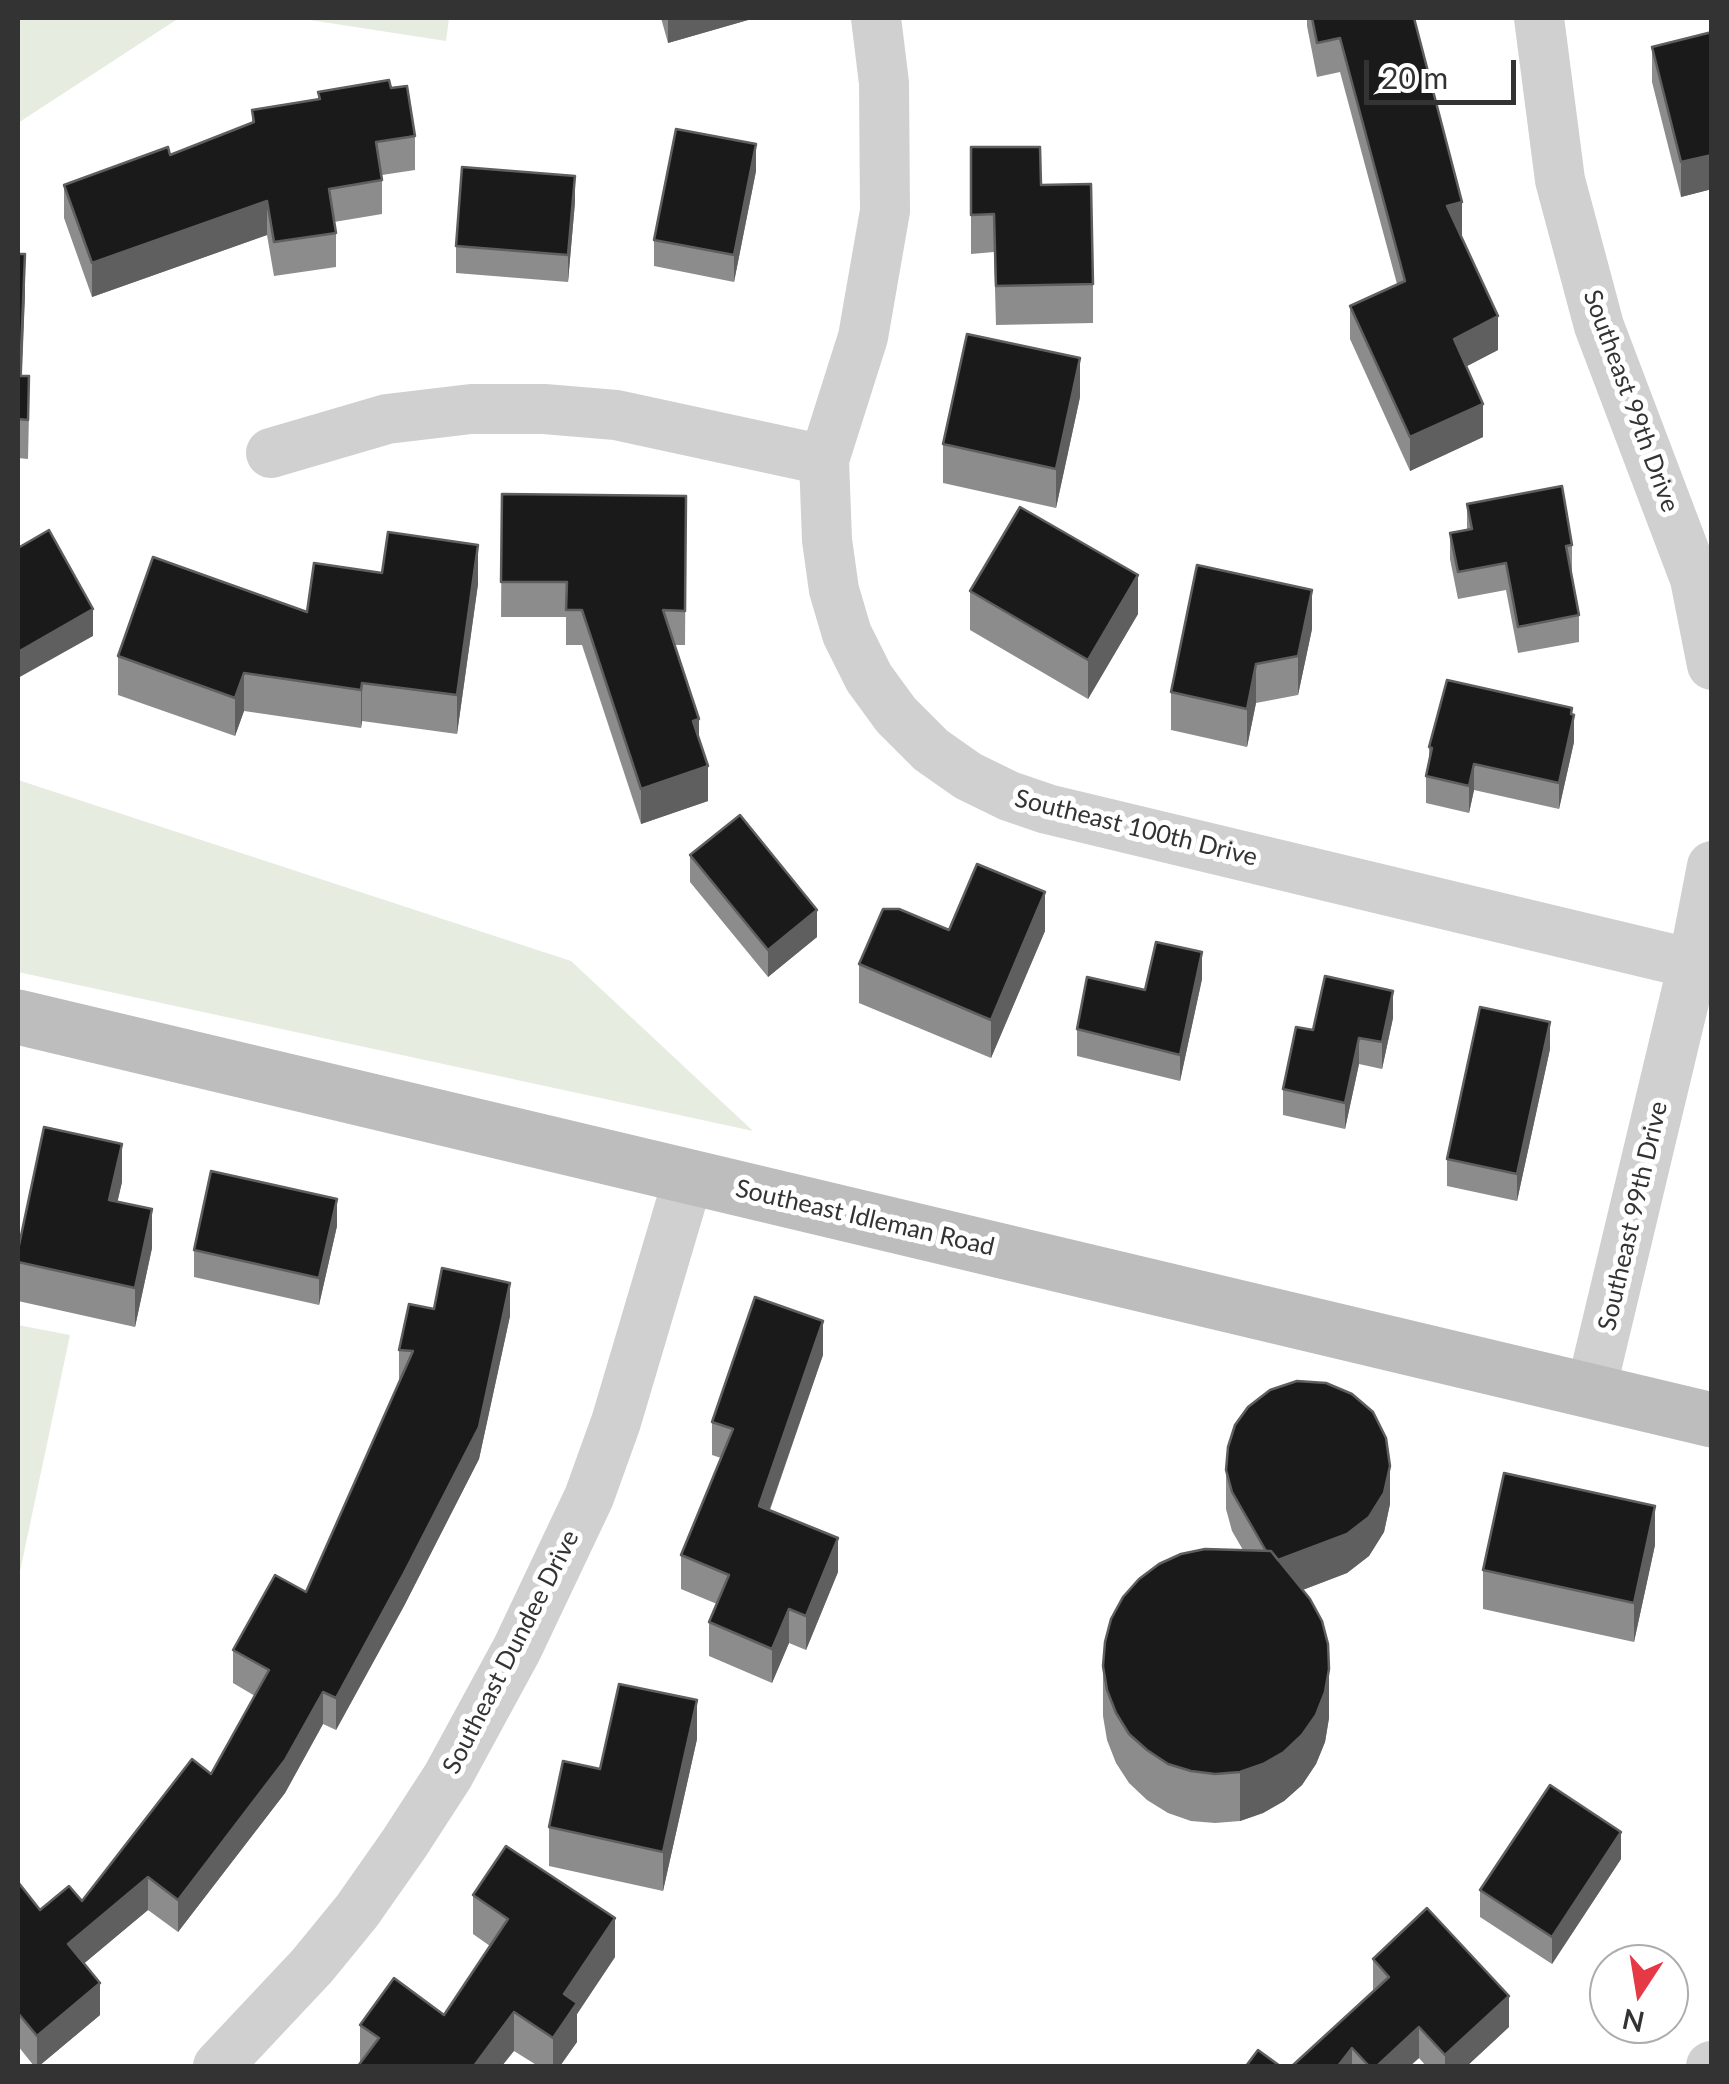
<!DOCTYPE html>
<style>
body{margin:0}
#map{position:relative;width:1729px;height:2084px;overflow:hidden;background:#fff;font-family:Lato,sans-serif}
canvas{display:block}
.frame{position:absolute;inset:0;border:20px solid #333;pointer-events:none}
.north{position:absolute;left:1589px;top:1944px;width:100px;height:100px;box-sizing:border-box;background:#fff;border:2px solid #adadad;border-radius:50%;rotate:192deg;font-size:28px;font-weight:700;line-height:40px;text-align:center;color:#333}
.north::after{content:'';display:block;margin:auto;width:35px;height:45px;background:#e63946;clip-path:polygon(50% 0,100% 100%,50% 72%,0 100%)}
.scale{position:absolute;left:1364px;top:60px;width:152px;height:45px;box-sizing:border-box;border:5px solid #333;border-top:0;padding-left:12px;font-size:30px;line-height:35px;white-space:nowrap;color:#333;-webkit-text-stroke:8px #fff;paint-order:stroke}
</style>
<div id="map">
<canvas width="1729" height="2084"></canvas>
<div class="frame"></div>
<div class="north">N</div>
<div class="scale">20 m</div>
</div>
<script>
const context = document.querySelector('canvas').getContext('2d');
context.lineJoin = 'round';
function fill(path, color) {
  context.fillStyle = color;
  context.fill(path, 'evenodd');
}
function stroke(path, color, width, dash) {
  context.strokeStyle = color;
  context.lineWidth = width;
  context.lineCap = dash ? 'butt' : 'round';
  context.setLineDash(dash || []);
  context.stroke(path);
}
function label(font, color, halo, rows, align = 'center') {
  context.font = font + ' Lato,sans-serif';
  context.lineWidth = 10;
  context.setLineDash([]);
  context.textBaseline = 'middle';
  context.strokeStyle = halo;
  context.fillStyle = color;
  for (const [text, x, y, turn = 0] of rows) {
    context.save();
    context.translate(x, y);
    context.rotate((+turn || 0) * Math.PI / 180);
    context.textAlign = isNaN(turn) ? turn : align;
    if (halo) context.strokeText(text, 0, 0);
    context.fillText(text, 0, 0);
    context.restore();
  }
}
const green = new Path2D(`
 M18,18H179L18,123Z
 M297,18H449L446,41Z
 M18,780L571,961L753,1131L18,972Z
 M18,1325L70,1335L18,1581Z`);
const minor = new Path2D(`
 M876,18L884,83L885,211L863,337L824,460L827,540L834,590L847,634L869,678L896,715L931,750L968,776L1009,796L1047,809L1693,964
 M1539,18L1560,180L1599,326L1695,579L1712,665
 M271,453L387,419L471,409H544L616,415L824,460
 M1591,1390L1693,964L1712,866
 M218,2066L312,1966L357,1911L404,1844L448,1776L517,1649L589,1497L616,1422L689,1176
 M1711,2066H1712`);
const secondary = new Path2D(`
 M18,1017L1712,1420`);
const wall = new Path2D(`
 M661,18H755L668,43Z
 M1307,18H1416V26L1461,236L1498,350L1466,366L1483,437L1410,471L1350,339V306L1397,284L1340,72L1317,77L1307,26Z
 M1712,32V189L1681,197L1652,82V47Z
 M391,88L415,136V170L382,175V214L334,222L336,233V267L274,276L267,235L92,297L64,218V185L170,155L252,123V110L318,100V92Z
 M971,147L1041,185L1093,284V323L996,325L994,252L971,254Z
 M756,171L734,282L654,266V240Z
 M575,202L568,282L456,273V246Z
 M18,254L25,293L22,376L29,414L28,459L18,458Z
 M1080,397L1056,508L943,483V444Z
 M502,494L686,496L685,645H675L699,741L708,801L641,824L582,645H566V617H501Z
 M1467,504L1572,545V571L1571,572L1579,615V642L1518,653L1506,590L1458,599L1450,559V533L1467,530Z
 M382,573L478,584L457,734L362,721L361,728L244,711L235,736L118,695V656L307,612Z
 M970,591L1138,614L1088,699L970,630Z
 M1312,629L1298,695L1256,703L1247,747L1171,730V692Z
 M1572,715L1574,742L1559,809L1474,790L1469,813L1426,803V776L1429,763V747Z
 M690,855L817,937L768,977L690,882Z
 M949,930L1045,931L991,1058L859,1003V964Z
 M1202,979L1180,1081L1077,1056V1029L1145,990Z
 M1393,1018L1382,1069L1359,1064L1345,1129L1283,1115V1089L1313,1030Z
 M1550,1049L1517,1201L1447,1186V1159Z
 M122,1182L117,1202L152,1248L135,1327L18,1301V1250Z
 M337,1226L319,1305L194,1277V1250Z
 M434,1309L510,1316L479,1459L404,1606L336,1730L323,1724L285,1793L178,1932L148,1910L84,1963L100,2015L39,2066H34L18,2046V1882L40,1910L82,1901L211,1774L255,1696L233,1683V1650L306,1592L399,1383V1350Z
 M823,1355L770,1510L838,1572L806,1650L789,1643L772,1683L709,1656V1622L717,1604L681,1589V1555L721,1458L712,1455V1422Z
 M1226,1470L1390,1504L1384,1532L1369,1556L1347,1573L1303,1590L1329,1718L1325,1742L1316,1764L1302,1785L1284,1801L1263,1813L1240,1821L1215,1823L1191,1821L1168,1813L1147,1800L1129,1783L1116,1763L1107,1740L1103,1716V1666L1243,1550L1232,1531L1226,1509Z
 M1655,1545L1634,1642L1483,1609V1570Z
 M697,1739L663,1891L549,1866V1827L600,1769Z
 M1621,1859L1552,1964L1480,1917V1890Z
 M473,1895L615,1957L577,2014V2042L560,2066H538L514,2051L360,2064V2025L444,2015L490,1946L473,1934Z
 M1373,1959L1509,2027L1467,2066H1426L1419,2058L1410,2066H1292L1373,1991Z`);
const shadedWall = new Path2D(`
 M668,18H755L668,43Z
 M756,144V171L734,282V255Z
 M1712,155V189L1681,197V162Z
 M575,176V202L568,282V255Z
 M267,201V235L92,297V263Z
 M1462,202V236L1447,240V206Z
 M25,254V293L20,414V376Z
 M1498,316V350L1454,373V339Z
 M1080,358V397L1056,508V469Z
 M1483,404V437L1410,471V437Z
 M478,545V584L457,734V695Z
 M1138,575V614L1088,699V660Z
 M1312,590V629L1298,695V656Z
 M93,609V636L18,678V652Z
 M1256,664V703L1247,747V709Z
 M244,673V711L235,736V698Z
 M362,683V721L361,728V690Z
 M1572,708V725L1574,715V742L1559,809V783Z
 M699,719V754L693,721Z
 M1474,764V790L1469,813V786Z
 M708,766V801L641,824V789Z
 M1045,892V931L991,1058V1020Z
 M817,910V937L768,977V950Z
 M1202,952V979L1180,1081V1055Z
 M1393,991V1018L1382,1069V1042Z
 M1550,1022V1049L1517,1201V1174Z
 M1359,1038V1064L1345,1129V1103Z
 M122,1144V1182L109,1239V1200Z
 M337,1199V1226L319,1305V1278Z
 M152,1209V1248L135,1327V1288Z
 M510,1283V1316L479,1459L404,1606L336,1730V1698Z
 M823,1321V1355L759,1540V1506Z
 M1390,1466V1504L1384,1532L1369,1556L1347,1573L1273,1601V1562Z
 M1655,1506V1545L1634,1642V1603Z
 M838,1538V1572L806,1650V1616Z
 M789,1609V1643L772,1683V1649Z
 M1329,1669V1718L1325,1742L1316,1764L1302,1785L1284,1801L1263,1813L1240,1821V1772Z
 M323,1692V1724L285,1793L178,1932V1900Z
 M697,1700V1739L663,1891V1852Z
 M1621,1832V1859L1552,1964V1937Z
 M148,1877V1910L68,1977V1944Z
 M615,1918V1957L577,2014V2042L560,2066H553V2038L564,1994Z
 M100,1983V2015L39,2066H37V2036Z
 M1509,1996V2027L1467,2066H1445V2055Z
 M514,2012V2051L502,2066H474Z
 M1419,2027V2058L1410,2066H1377Z
 M1352,2048V2066H1338Z`);
const building = new Path2D(`
 M1312,18H1414L1462,202L1447,206L1498,316L1454,339L1483,404L1410,437L1350,306L1405,281L1340,38L1317,43Z
 M1712,32V155L1681,162L1652,47Z
 M389,80L391,88L407,86L415,136L376,142L382,180L329,189L336,233L274,242L267,201L92,263L64,185L168,147L170,155L254,122L252,110L320,99L318,92Z
 M676,129L756,144L734,255L654,240Z
 M971,147H1040L1041,185L1091,184L1093,284L996,286L994,214L971,215Z
 M462,167L575,176L568,255L456,246Z
 M18,254H25L20,376H29L28,420L18,419Z
 M967,334L1080,358L1056,469L943,444Z
 M1562,486L1572,545L1566,546L1579,615L1518,627L1506,563L1458,572L1450,533L1472,529L1467,504Z
 M502,494L686,496L685,611L663,610L699,719L693,721L708,766L641,789L582,610H566L567,582H501Z
 M1020,507L1138,575L1088,660L970,591Z
 M49,530L93,609L18,652V548Z
 M388,532L478,545L457,695L362,683L361,690L244,673L235,698L118,656L153,557L307,612L314,563L382,573Z
 M1197,565L1312,590L1298,656L1256,664L1247,709L1171,692Z
 M1447,680L1572,708L1571,714L1574,715L1559,783L1474,764L1469,786L1426,776L1432,748L1429,747Z
 M740,815L817,910L768,950L690,855Z
 M977,864L1045,892L991,1020L859,964L883,909H899L949,930Z
 M1156,942L1202,952L1180,1055L1077,1029L1087,977L1145,990Z
 M1325,976L1393,991L1382,1042L1359,1038L1345,1103L1283,1089L1296,1027L1313,1030Z
 M1480,1007L1550,1022L1517,1174L1447,1159Z
 M44,1127L122,1144L109,1200L152,1209L135,1288L18,1262V1250Z
 M211,1171L337,1199L319,1278L194,1250Z
 M442,1268L510,1283L479,1427L404,1573L336,1698L323,1692L285,1760L178,1900L148,1877L68,1944L100,1983L37,2036L18,2013V1882L40,1910L69,1886L82,1901L192,1759L211,1774L269,1670L233,1650L275,1575L306,1592L413,1351L399,1350L409,1304L434,1309Z
 M755,1297L823,1321L759,1506L838,1538L806,1616L789,1609L772,1649L709,1622L729,1575L681,1555L733,1429L712,1422Z
 M1297,1381L1326,1383L1352,1394L1373,1412L1386,1438L1390,1466L1384,1493L1369,1517L1347,1534L1278,1560L1271,1551H1266L1232,1492L1226,1470L1228,1447L1235,1425L1248,1407L1270,1390Z
 M1504,1473L1655,1506L1634,1603L1483,1570Z
 M1205,1549L1271,1551L1310,1599L1322,1621L1328,1644L1329,1669L1325,1692L1316,1715L1302,1735L1284,1752L1263,1764L1240,1772L1215,1774L1191,1771L1168,1764L1147,1750L1129,1734L1116,1713L1107,1690L1103,1666L1105,1642L1111,1619L1123,1597L1139,1579L1159,1564L1181,1554Z
 M619,1684L697,1700L663,1852L549,1827L563,1761L600,1769Z
 M1550,1785L1621,1832L1552,1937L1480,1890Z
 M506,1846L615,1918L564,1994L577,2003L553,2038L514,2012L474,2066H358L379,2038L360,2025L394,1978L444,2015L508,1919L473,1895Z
 M1427,1908L1509,1996L1445,2055L1419,2027L1377,2066H1369L1352,2048L1338,2066H1292L1389,1977L1373,1959Z
 M1258,2050L1280,2066H1246Z`);
const streetNames = [
 ["Southeast 99th Drive",1631,401,70],
 ["Southeast 100th Drive",1136,828,14],
 ["Southeast 99th Drive",1633,1216,-77],
 ["Southeast Idleman Road",865,1218,13],
 ["Southeast Dundee Drive",511,1652,-63]
];
fill(green, '#e6ecdf');
stroke(minor, '#d0d0d0', 50);
stroke(secondary, '#bdbdbd', 55);
fill(wall, '#8c8c8c');
fill(shadedWall, '#5f5f5f');
fill(building, '#1a1a1a');
stroke(building, '#5f5f5f', 2.5);
label('25px', '#333', '#fff', streetNames);
</script>
